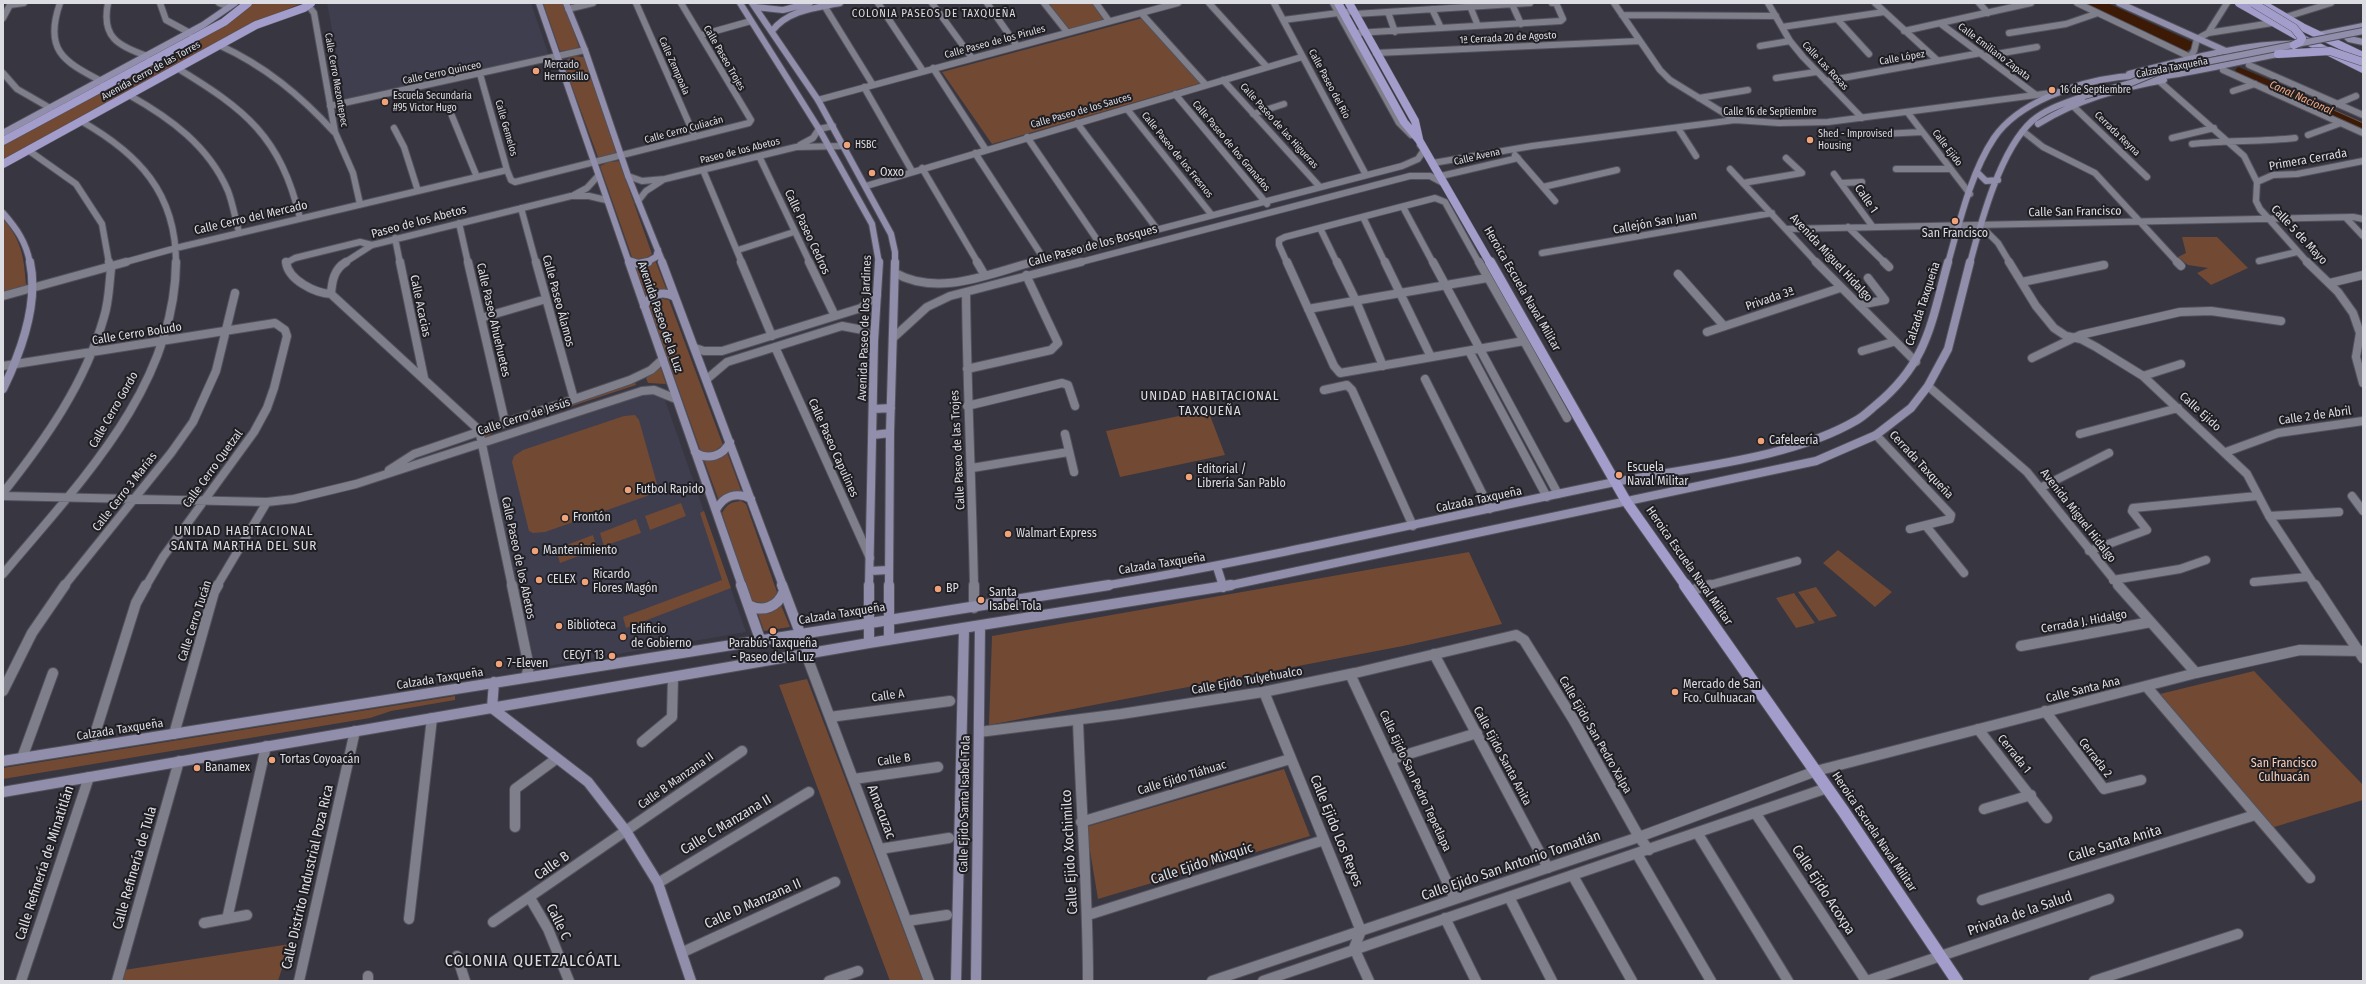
<!DOCTYPE html>
<meta charset="utf-8">
<style>
body{margin:0}
#map{position:relative;width:2366px;height:984px;overflow:hidden;background:#373641;font-family:"Fira Sans Condensed",sans-serif}
canvas{display:block}
.frame{position:absolute;inset:0;border:4px solid #dcdce3;pointer-events:none}
</style>
<div id="map">
<canvas width="2366" height="984"></canvas>
<div class="frame"></div>
</div>
<script>
const context = document.querySelector('canvas').getContext('2d');
context.lineJoin = 'round';
function fill(path, color) {
  context.fillStyle = color;
  context.fill(path, 'evenodd');
}
function stroke(path, color, width, dash) {
  context.strokeStyle = color;
  context.lineWidth = width;
  context.lineCap = dash ? 'butt' : 'round';
  context.setLineDash(dash || []);
  context.stroke(path);
}
function label(font, color, halo, rows, align = 'center') {
  context.font = font + ' "Fira Sans Condensed",sans-serif';
  context.lineWidth = 4;
  context.setLineDash([]);
  context.textBaseline = 'middle';
  context.strokeStyle = halo;
  context.fillStyle = color;
  for (const [text, x, y, turn = 0] of rows) {
    context.save();
    context.translate(x, y);
    context.rotate((+turn || 0) * Math.PI / 180);
    context.textAlign = isNaN(turn) ? turn : align;
    if (halo) context.strokeText(text, 0, 0);
    context.fillText(text, 0, 0);
    context.restore();
  }
}
const built = new Path2D(`
 M327,3H531L549,56L345,100Z
 M642,393L663,394L746,632L536,668L485,446Z`);
const green = new Path2D(`
 M252,3H302L257,22L3,163V144Z
 M543,3H564L579,47L570,50L560,51Z
 M1048,3H1098L1111,18L1069,30Z
 M1146,17L1204,82L992,144L942,72Z
 M573,56L584,57L617,155L599,160L563,62Z
 M619,161L652,254L644,260H633L600,166L609,162Z
 M3,219C22,241 24,257 26,285L3,292Z
 M2182,237H2217L2248,268L2211,285L2197,273L2208,268L2188,265L2178,257L2186,253Z
 M655,260L667,291L646,297L635,266Z
 M658,298L669,300L723,445L713,452H701L649,306Z
 M660,366L666,384L648,383L646,378Z
 M635,382L636,385L493,432L484,440L481,432Z
 M1208,410L1225,455L1120,477L1106,431Z
 M635,415L639,420L657,484L655,491L647,496L545,532L533,533L529,531L512,462L514,456L523,450L624,416Z
 M727,452L742,493L719,501L704,460L716,459Z
 M741,501L746,504L777,592L774,600L768,604L751,601L722,513C727,504 731,502 741,501Z
 M681,503L686,516L650,530L645,516Z
 M704,511L731,588L626,628L623,617L722,580L700,513Z
 M636,519L641,533L604,546L600,533Z
 M593,535L597,549L560,563L556,549Z
 M1838,550L1892,592L1875,607L1823,563Z
 M1469,552L1502,624L1403,646L989,725L992,636Z
 M1816,587L1837,616L1819,621L1798,592Z
 M1794,593L1815,623L1796,628L1776,598Z
 M781,605L790,627L764,631L758,614L770,613Z
 M2254,671L2363,785V800L2271,828L2160,694Z
 M807,679L923,981H890L779,685Z
 M455,696V700L391,711L370,718L3,779V768Z
 M1284,769L1310,836L1098,899L1086,827Z
 M290,944L278,981H120L124,970Z`);
const water = new Path2D(`
 M2262,78L2363,123V130L2256,81Z`);
const canal = new Path2D(`
 M2084,3L2182,49L2190,45
 M2099,3L2190,45
 M2239,71L2270,84`);
const streetFar2 = new Path2D(`
 M60,3C44,49 62,61 101,81
 M108,3C101,37 118,46 147,56
 M160,3L166,20L190,33
 M219,3L229,7
 M636,3L695,137
 M878,3L923,71
 M932,3L972,58
 M987,3L1017,46
 M1044,3L1067,32
 M1096,3L1109,21
 M1209,3L1267,67
 M1274,3L1366,175
 M1333,3L1399,123L1411,135
 M1614,3L1660,70L1670,80L1735,120
 M1768,3L1790,41L1803,57L1862,118
 M1875,3L1937,60
 M1979,3L1988,13
 M2077,3L2190,57
 M1512,4L1521,24
 M10,5L24,3
 M308,5L314,13L335,132L353,173L360,204
 M1470,6L1478,26
 M825,7L873,85
 M568,9L593,3
 M1432,9L1441,28
 M1388,12L1395,32
 M1141,13L1206,85
 M1355,14L1530,3
 M1622,15L1776,16
 M2286,17L2331,3
 M3,18L11,3
 M1283,20L1354,11
 M1838,20L1869,54
 M1941,24L2036,95
 M1782,27L1884,12
 M1904,31L2031,3
 M1355,33L1561,21L1563,19L1556,3H1552
 M2009,33L2066,24L2098,13
 M2208,33L2272,23
 M701,35L751,21
 M219,45C265,66 300,95 334,132
 M1760,46L1790,41
 M1376,53L1640,41
 M1985,56L2037,47
 M2188,59L2194,51L2197,39L2208,33L2227,3
 M2249,65L2363,115
 M177,68C246,110 280,136 300,218
 M933,68L986,150
 M2223,70L2363,133
 M3,73L17,89L50,108
 M480,74L507,170L511,180L515,182L749,123L751,120L681,3
 M1776,78L1816,72
 M1223,80L1319,186
 M1826,81L1981,53
 M2159,81L2244,156L2257,182L2256,201L2260,209L2308,263
 M864,87L912,171
 M2233,91L2255,84
 M1175,94L1267,204
 M129,95C170,118 209,146 228,191C233,204 235,218 239,232
 M1699,98L1748,90
 M818,100L1178,3
 M2337,104L2356,96
 M2072,105L2147,177
 M330,106L585,50
 M1127,109L1211,214
 M1908,113L1970,194
 M1253,114L1284,104
 M452,116L477,177
 M81,121C139,154 176,193 176,263
 M1077,123L1157,229
 M394,128L404,147L418,191
 M1678,128L1696,156
 M2024,132L2043,147L2095,173L2178,263
 M1863,135L1922,132
 M2308,135L2341,123
 M1027,137L1100,244
 M2172,138L2214,128
 M2192,144C2226,140 2261,142 2295,138
 M800,145L813,138L819,129L833,126
 M28,150L76,184L102,224L109,263
 M975,153L1044,259
 M1515,155L1555,201
 M759,156L810,263
 M1433,163L1532,146L1735,120L1779,123L1828,122L2059,92
 M922,168L978,263
 M1730,169L1817,263
 M1896,169H1950
 M703,170L742,263
 M1834,174L1873,227
 M628,176L642,181L665,179L796,147L844,146
 M1441,176L1518,158
 M2257,182L2273,175L2297,174L2363,161
 M1743,183L1802,173L1786,158
 M1842,183L1862,182
 M866,186L1302,57
 M1543,187L1617,170
 M574,195L587,188L598,176
 M638,201L646,191L663,180
 M1403,207L1433,263
 M521,208L536,263
 M1363,217L1385,263
 M2346,218L2363,236
 M459,223L468,263
 M1980,225L1998,243L2010,263
 M1848,227L1885,263
 M1320,228L1337,263
 M1786,229L2353,217L2363,219
 M395,238L400,263
 M738,250L794,232
 M1542,253L1772,213
 M2259,261L2297,252
 M122,263L176,248L507,170
 M286,263L295,258L360,242L372,245
 M344,263L372,245L571,196H589L606,200
 M1029,263L1402,166L1418,159L1424,150L1420,145
 M1077,263L1410,176H1430L1445,184
 M1287,263L1279,245V240L1285,237L1435,198L1445,202L1479,263`);
const streetFar1 = new Path2D(`
 M286,262C288,280 315,293 331,294
 M346,262C334,269 332,281 331,294L479,430L512,586
 M400,262L424,378
 M468,262L505,422
 M536,262L574,399
 M741,262L772,336
 M809,262L835,316
 M977,262L984,274
 M1287,262L1334,366L1340,373L1524,341
 M1337,262L1356,301L1383,366
 M1385,262L1431,357
 M1433,262L1558,494
 M1479,262L1524,341
 M1816,262L1916,362
 M1884,262L1889,267
 M2009,262L2036,306L2054,328L2066,336L2081,339L2096,347L2143,376L2247,474L2269,516L2315,586
 M2177,262L2181,266
 M2307,262L2338,292L2353,313L2360,333L2356,357L2363,383
 M895,273C939,297 988,274 1033,262
 M1678,274L1724,326
 M2022,282L2104,265
 M2330,283L2363,275
 M966,292C967,390 972,488 974,586
 M3,296L126,262
 M1859,305L1885,300L1868,278
 M1308,309L1487,278
 M481,318L546,299
 M1707,332L1840,288
 M893,338L927,307L950,296L1081,262
 M1524,341L1567,418
 M775,347L870,558
 M695,348L704,351H722L861,308L877,295
 M1469,351L1547,497
 M1862,351L1893,342
 M2032,358L2080,335L2180,312L2211,311L2281,321
 M3,366L275,323L285,330L287,336L274,388L267,408L254,432L163,557L146,586
 M967,369L1051,350L1058,343L1026,275
 M2143,376L2181,364
 M707,379L727,362L842,326L863,330L874,339
 M1425,379L1490,509
 M1928,386L2027,472L2119,586
 M1324,390L1347,385L1352,390L1413,526
 M967,406L1062,383L1068,385L1075,406
 M1065,434L1074,472
 M2080,434L2178,408
 M1876,435L1951,515L1950,519L1910,529
 M2226,452L2278,433L2363,421
 M972,468L1068,452
 M389,470L414,454L630,380L651,370L663,359
 M2040,488L2109,453
 M3,493C45,440 85,384 104,317C109,302 109,285 111,269L109,262
 M3,496L267,502L294,499L356,484L642,391L654,390L676,399
 M2352,496L2363,511
 M2269,516L2339,512
 M1926,526L1964,573
 M2089,551L2147,530L2132,511L2133,508L2257,496
 M3,574C78,484 175,388 176,262
 M2113,580L2180,569L2206,560
 M2254,582L2307,577
 M64,586L171,453L193,422L216,371L235,293
 M217,586L267,502
 M1706,586L1797,561`);
const street = new Path2D(`
 M512,585L529,667L526,677
 M974,585V608
 M2118,585L2196,673
 M2315,585L2363,658
 M1689,591L1710,585
 M2021,646L2151,622
 M806,654L929,981
 M1434,654L1548,868
 M1350,674L1455,899
 M2146,686L2310,878
 M3,691L32,633L65,585
 M1264,692L1361,931L1354,948L1369,981
 M2045,711L2104,789L2141,780
 M830,717L950,701
 M1078,721C1081,808 1088,894 1088,981
 M1978,729L2047,818
 M979,732L1121,714L1263,692L1355,673L1516,635L1524,640L1573,719L1639,837L1649,850
 M174,734L214,592L218,585
 M94,737L136,603L146,585
 M642,742L672,717L673,677
 M22,758L53,673
 M1392,759L1477,733
 M854,779L938,767
 M1984,809L2031,795
 M1756,814L1866,981
 M1081,822L1290,759
 M515,827V789L556,759
 M1698,834L1788,981
 M880,849L949,838
 M1637,854L1711,981
 M1573,876L1632,981
 M658,883L809,792
 M1509,897L1552,981
 M530,898L548,929L569,981
 M1982,900L2255,815
 M1088,915L1324,840
 M1445,918L1476,981
 M227,919L266,746
 M409,919L432,718
 M907,921L947,915
 M493,922L742,751
 M204,923L247,915
 M683,952L835,882
 M457,956L465,981
 M368,976V981
 M21,981L89,777
 M117,981L179,761
 M299,981L355,731
 M829,981L858,971
 M1212,981L1639,837L1816,771L2196,673L2300,650L2363,651
 M1263,981L1827,788
 M1867,981L2109,899
 M2094,981L2238,934`);
const secondaryFar2 = new Path2D(`
 M539,3L629,263
 M566,3L585,50L628,176L663,263
 M740,3L819,129L872,224L879,263
 M752,3L818,100L891,234L895,252V263
 M2119,3L2228,52
 M755,7L783,10L810,3
 M2344,30L2343,34L2349,39L2363,42
 M772,31C788,10 815,8 840,3
 M2319,35L2363,26
 M2129,74C2181,61 2246,42 2300,44
 M2038,124C2077,100 2119,88 2164,80
 M3,133L203,25L235,3
 M1978,173L1986,181L1998,180
 M3,213C17,229 26,242 30,263
 M628,259L634,263
 M645,263L656,257L658,250
 M1948,263C1959,224 1971,172 1994,138C2018,102 2078,82 2119,77C2134,75 2150,78 2165,76C2203,71 2240,61 2278,54
 M1970,263C1981,222 2000,150 2032,121C2047,108 2066,103 2084,96`);
const secondaryFar1 = new Path2D(`
 M629,262L742,586
 M632,262L638,264L648,262
 M662,262L783,586
 M644,306C650,294 663,290 675,297
 M3,389C21,352 39,304 30,262
 M874,409L891,408
 M873,435L890,433
 M695,452C708,461 723,456 730,442
 M716,510C723,496 737,491 751,499
 M1217,567L1223,586
 M870,571L888,570
 M869,586L874,341L879,262
 M889,586L890,433L895,262
 M1103,586C1275,557 1444,517 1615,482C1690,467 1791,459 1857,420C1864,416 1870,410 1876,405C1928,362 1931,323 1948,262
 M1227,586L1816,461L1876,435L1911,408L1928,386L1948,349L1970,262`);
const secondary = new Path2D(`
 M741,585L760,639
 M782,585L800,633
 M1222,585L1223,587
 M748,605C763,613 778,607 784,591
 M889,640V585
 M869,643V585
 M494,682L492,708L588,782L626,831L658,883L691,981
 M3,761L1109,585
 M3,792L869,643L1231,585
 M956,981L964,629
 M976,981L980,626`);
const primaryFar2 = new Path2D(`
 M1338,3L1404,122L1419,140L1490,263
 M1349,3L1415,121L1419,139
 M2239,3L2303,39L2363,69
 M2261,3L2302,27L2363,56
 M3,141L224,22L248,3
 M3,164L256,25L304,8L311,3`);
const primaryFar1 = new Path2D(`
 M1490,262L1626,501L1686,586`);
const primary = new Path2D(`
 M1685,585L1844,812L1957,981`);
const secondaryBridge = new Path2D(`
 M2084,96L2131,83L2160,71L2363,31`);
const primaryBridge = new Path2D(`
 M2253,3L2294,28L2302,38L2300,42L2294,45
 M2278,54L2330,51L2363,62`);
const markers = [
 [536,71,4,"#f0a278"],
 [2052,90,4,"#f0a278"],
 [385,102,4,"#f0a278"],
 [1810,140,4,"#f0a278"],
 [847,145,4,"#f0a278"],
 [872,173,4,"#f0a278"],
 [1955,221,4,"#f0a278"],
 [1761,441,4,"#f0a278"],
 [1619,475,4,"#f0a278"],
 [1189,477,4,"#f0a278"],
 [628,490,4,"#f0a278"],
 [565,518,4,"#f0a278"],
 [1008,534,4,"#f0a278"],
 [535,551,4,"#f0a278"],
 [539,580,4,"#f0a278"],
 [585,582,4,"#f0a278"],
 [938,589,4,"#f0a278"],
 [981,600,4,"#f0a278"],
 [559,626,4,"#f0a278"],
 [773,631,4,"#f0a278"],
 [623,637,4,"#f0a278"],
 [612,656,4,"#f0a278"],
 [499,664,4,"#f0a278"],
 [1675,692,4,"#f0a278"],
 [272,760,4,"#f0a278"],
 [197,768,4,"#f0a278"]
];
const farStreetnames = [
 ["1ª Cerrada 20 de Agosto",1508,38,-3],
 ["Calle Paseo de los Pirules",995,42,-15],
 ["Calle Emiliano Zapata",1994,52,37],
 ["Calle Paseo Trojes",724,58,60],
 ["Calle López",1902,58,-10],
 ["Calle Zempoala",674,66,66],
 ["Calle Las Rosas",1825,66,47],
 ["Calzada Taxqueña",2172,68,-11],
 ["Avenida Cerro de las Torres",151,71,-29],
 ["Calle Cerro Quinceo",442,73,-12],
 ["Calle Cerro Mezontepec",336,80,80],
 ["Calle Paseo del Río",1329,84,62],
 ["Calle Paseo de los Sauces",1081,111,-16],
 ["Calle 16 de Septiembre",1770,112],
 ["Calle Paseo de las Higueras",1279,126,48],
 ["Calle Gemelos",506,128,74],
 ["Calle Cerro Culiacán",684,130,-15],
 ["Cerrada Reyna",2117,134,44],
 ["Calle Paseo de los Granados",1231,146,50],
 ["Calle Ejido",1947,148,53],
 ["Paseo de los Abetos",740,151,-14],
 ["Calle Paseo de los Fresnos",1177,155,51],
 ["Calle Avena",1477,157,-13]
];
const farPoinames = [
 ["Mercado",544,65],
 ["Hermosillo",544,77],
 ["16 de Septiembre",2060,90],
 ["Escuela Secundaria",393,96],
 ["#95 Victor Hugo",393,108],
 ["Shed - Improvised",1818,134],
 ["Housing",1818,146],
 ["HSBC",855,145]
];
const farNeighbourhoodnames = [
 ["COLONIA PASEOS DE TAXQUEÑA",934,14]
];
const farWaternames = [
 ["Canal Nacional",2301,98,24]
];
const streetNames = [
 ["Primera Cerrada",2308,160,-10],
 ["Calle 1",1866,199,55],
 ["Calle San Francisco",2075,212,-1],
 ["Calle Cerro del Mercado",251,218,-13],
 ["Paseo de los Abetos",419,222,-15],
 ["Callejón San Juan",1655,223,-10],
 ["Calle Paseo Cedros",807,232,65],
 ["Calle 5 de Mayo",2299,235,47],
 ["Calle Paseo de los Bosques",1093,246,-15],
 ["Avenida Miguel Hidalgo",1831,258,47],
 ["Heroica Escuela Naval Militar",1522,289,60],
 ["Privada 3ª",1770,299,-19],
 ["Calle Paseo Álamos",558,301,75],
 ["Calzada Taxqueña",1923,304,-72],
 ["Calle Acacias",420,306,78],
 ["Avenida Paseo de la Luz",660,317,71],
 ["Calle Paseo Ahuehuetes",493,320,77],
 ["Avenida Paseo de los Jardines",865,328,-88],
 ["Calle Cerro Boludo",137,334,-9],
 ["Calle Cerro Gordo",114,410,-60],
 ["Calle Ejido",2200,412,42],
 ["Calle 2 de Abril",2315,416,-8],
 ["Calle Cerro de Jesús",524,417,-18],
 ["Calle Paseo Capulines",833,448,66],
 ["Calle Paseo de las Trojes",958,450,-93],
 ["Cerrada Taxqueña",1921,465,47],
 ["Calle Cerro Quetzal",213,469,-54],
 ["Calle Cerro 3 Marías",125,492,-52],
 ["Calzada Taxqueña",1479,500,-12],
 ["Avenida Miguel Hidalgo",2078,516,52],
 ["Calle Paseo de los Abetos",518,558,78],
 ["Calzada Taxqueña",1162,564,-9],
 ["Heroica Escuela Naval Militar",1689,566,55],
 ["Calzada Taxqueña",842,614,-9],
 ["Calle Cerro Tucán",195,621,-72],
 ["Cerrada J. Hidalgo",2084,622,-10],
 ["Calzada Taxqueña",440,679,-9],
 ["Calle Ejido Tulyehualco",1247,681,-10],
 ["Calle Santa Ana",2083,690,-14],
 ["Calle A",888,696,-8],
 ["Calzada Taxqueña",120,730,-9],
 ["Calle Ejido San Pedro Xalpa",1595,735,60],
 ["Cerrada 1",2014,754,51],
 ["Calle Ejido Santa Anita",1502,756,62],
 ["Cerrada 2",2095,758,52],
 ["Calle B",894,760,-8],
 ["Calle Ejido Tláhuac",1182,778,-17],
 ["Calle B Manzana II",676,781,-35],
 ["Calle Ejido San Pedro Tepetlapa",1415,781,65],
 ["Calle Ejido Santa Isabel Tola",965,804,-89],
 ["Heroica Escuela Naval Militar",1874,832,56]
];
const poiNames = [
 ["Oxxo",880,173],
 ["San Francisco",1955,234,"center"],
 ["Cafeleería",1769,441],
 ["Escuela",1627,468],
 ["Naval Militar",1627,482],
 ["Editorial /",1197,470],
 ["Librería San Pablo",1197,484],
 ["Futbol Rapido",636,490],
 ["Frontón",573,518],
 ["Walmart Express",1016,534],
 ["Mantenimiento",543,551],
 ["Ricardo",593,575],
 ["Flores Magón",593,589],
 ["CELEX",547,580],
 ["BP",946,589],
 ["Santa",989,593],
 ["Isabel Tola",989,607],
 ["Biblioteca",567,626],
 ["Edificio",631,630],
 ["de Gobierno",631,644],
 ["Parabús Taxqueña",773,644,"center"],
 ["- Paseo de la Luz",773,658,"center"],
 ["CECyT 13",604,656,"right"],
 ["7-Eleven",507,664],
 ["Mercado de San",1683,685],
 ["Fco. Culhuacan",1683,699],
 ["Tortas Coyoacán",280,760],
 ["Banamex",205,768]
];
const parkNames = [
 ["San Francisco",2284,764],
 ["Culhuacán",2284,778]
];
const neighbourhoodNames = [
 ["UNIDAD HABITACIONAL",1210,396],
 ["TAXQUEÑA",1210,411],
 ["UNIDAD HABITACIONAL",244,531],
 ["SANTA MARTHA DEL SUR",244,546]
];
const nearStreetnames = [
 ["Amacuzac",881,812,69],
 ["Calle C Manzana II",726,825,-31],
 ["Calle Ejido Los Reyes",1336,831,68],
 ["Calle Santa Anita",2115,844,-17],
 ["Calle Ejido Xochimilco",1070,852,-93],
 ["Calle Refinería de Minatitlán",45,863,-72],
 ["Calle Ejido Mixquic",1202,864,-18],
 ["Calle B",552,866,-35],
 ["Calle Ejido San Antonio Tomatlán",1511,866,-19],
 ["Calle Refinería de Tula",135,868,-74],
 ["Calle Distrito Industrial Poza Rica",308,877,-77],
 ["Calle Ejido Acoxpa",1823,890,57],
 ["Calle D Manzana II",753,904,-24],
 ["Privada de la Salud",2020,914,-19],
 ["Calle C",558,922,64]
];
const nearNeighbourhoodnames = [
 ["COLONIA QUETZALCÓATL",533,962]
];
fill(built, '#3f3e4f');
fill(green, '#724933');
fill(water, '#3c1a05');
stroke(water, '#6c5448', 1);
stroke(canal, '#3c1a05', 7);
stroke(streetFar2, '#53525c', 8);
stroke(streetFar1, '#53525c', 10);
stroke(street, '#53525c', 12);
stroke(secondaryFar2, '#53525c', 8);
stroke(secondaryFar1, '#53525c', 10);
stroke(secondary, '#53525c', 12);
stroke(primaryFar2, '#53525c', 9);
stroke(primaryFar1, '#53525c', 12);
stroke(primary, '#53525c', 14);
stroke(streetFar2, '#7f7e8b', 6);
stroke(streetFar1, '#7f7e8b', 8);
stroke(street, '#7f7e8b', 10);
stroke(secondaryFar2, '#908eab', 6);
stroke(secondaryFar1, '#908eab', 8);
stroke(secondary, '#908eab', 10);
stroke(primaryFar2, '#a29dcb', 8);
stroke(primaryFar1, '#a29dcb', 10);
stroke(primary, '#a29dcb', 12);
stroke(secondaryBridge, '#53525c', 8, []);
stroke(primaryBridge, '#53525c', 9, []);
stroke(secondaryBridge, '#908eab', 6);
stroke(primaryBridge, '#a29dcb', 8);
for (const [x, y, r, color] of markers) {
  const dot = new Path2D();
  dot.arc(x, y, r, 0, 2 * Math.PI);
  context.fillStyle = color;
  context.fill(dot);
  stroke(dot, '#1e1e23', 1.5);
}
label('10px', '#dcdce3', '#1e1e23', farStreetnames);
label('10px', '#dcdce3', '#1e1e23', farPoinames, 'left');
context.letterSpacing = '1px';
label('11px', '#dcdce3', '#1e1e23', farNeighbourhoodnames);
context.letterSpacing = '0px';
label('italic 11px', '#f8ab81', '#1e1e23', farWaternames);
label('12px', '#dcdce3', '#1e1e23', streetNames);
label('12px', '#dcdce3', '#1e1e23', poiNames, 'left');
label('12px', '#f9d1bc', '#1e1e23', parkNames);
context.letterSpacing = '1px';
label('13px', '#dcdce3', '#1e1e23', neighbourhoodNames);
context.letterSpacing = '0px';
label('14px', '#dcdce3', '#1e1e23', nearStreetnames);
context.letterSpacing = '1px';
label('16px', '#dcdce3', '#1e1e23', nearNeighbourhoodnames);
context.letterSpacing = '0px';
</script>
